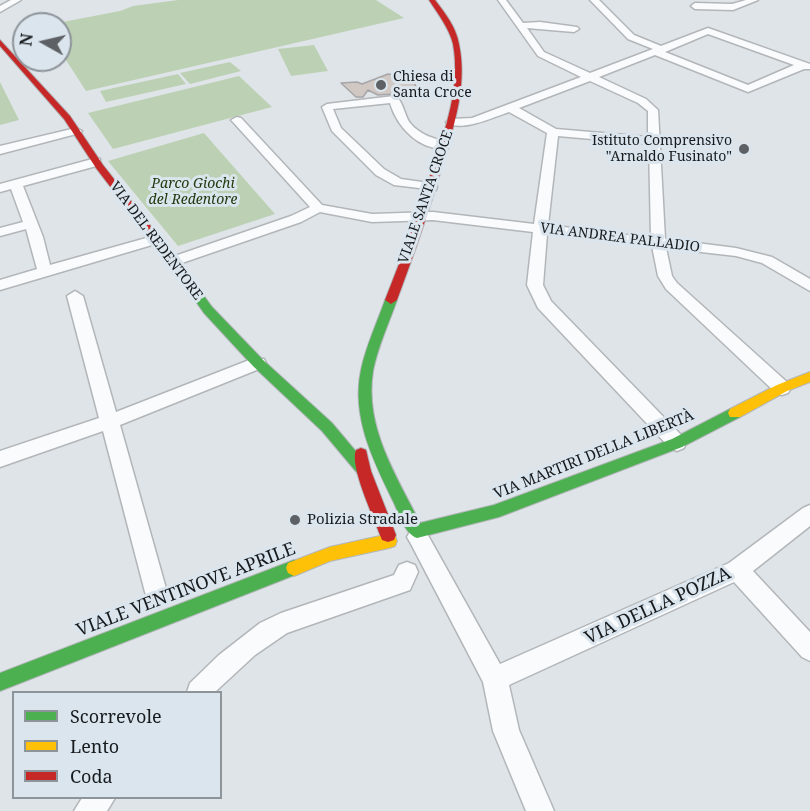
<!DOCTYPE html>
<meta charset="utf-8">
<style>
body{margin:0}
#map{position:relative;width:810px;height:811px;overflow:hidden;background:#dfe4e9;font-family:"Noto Serif",serif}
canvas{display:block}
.legend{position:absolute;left:12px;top:691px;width:210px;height:108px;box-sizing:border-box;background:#dbe5ed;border:2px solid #8d949a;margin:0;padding:8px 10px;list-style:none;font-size:18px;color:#171b1e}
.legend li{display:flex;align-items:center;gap:12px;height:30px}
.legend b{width:30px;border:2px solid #8d949a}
.north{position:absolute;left:12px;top:12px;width:60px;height:60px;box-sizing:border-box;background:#dbe5ed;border:2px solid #8d949a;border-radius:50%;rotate:278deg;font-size:16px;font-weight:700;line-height:24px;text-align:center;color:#171b1e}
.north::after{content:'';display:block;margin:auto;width:21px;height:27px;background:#5d6165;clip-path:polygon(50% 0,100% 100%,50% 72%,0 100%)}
</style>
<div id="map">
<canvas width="810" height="811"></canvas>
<ul class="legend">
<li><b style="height:8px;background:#4caf50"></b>Scorrevole</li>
<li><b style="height:8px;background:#ffc107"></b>Lento</li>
<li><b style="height:8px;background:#c62828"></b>Coda</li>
</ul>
<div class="north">N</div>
</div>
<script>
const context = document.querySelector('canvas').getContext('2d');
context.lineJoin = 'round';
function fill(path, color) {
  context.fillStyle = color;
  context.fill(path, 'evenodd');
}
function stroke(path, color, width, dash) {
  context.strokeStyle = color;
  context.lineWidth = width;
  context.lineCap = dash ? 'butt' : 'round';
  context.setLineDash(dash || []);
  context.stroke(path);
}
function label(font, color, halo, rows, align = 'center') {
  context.font = font + ' "Noto Serif",serif';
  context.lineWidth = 6;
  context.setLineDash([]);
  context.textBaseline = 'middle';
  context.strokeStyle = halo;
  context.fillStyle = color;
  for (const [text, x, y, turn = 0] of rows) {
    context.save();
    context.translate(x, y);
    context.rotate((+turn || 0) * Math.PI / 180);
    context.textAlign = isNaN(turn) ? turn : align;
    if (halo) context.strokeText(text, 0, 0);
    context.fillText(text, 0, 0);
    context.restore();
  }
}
const green = new Path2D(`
 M178,0H376L404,18L86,91L66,60L35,66L32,60H60V24H52L120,11L133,6Z
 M314,45L328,71L291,76L278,49Z
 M230,62L241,71L190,84L180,73Z
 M178,74L186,84L106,102L100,91Z
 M239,76L272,107L113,149L88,113Z
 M0,82L19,120L0,125Z
 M204,133L275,214L178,246L108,161Z`);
const building = new Path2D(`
 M388,74L411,77L418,90L400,98L395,94L378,95L368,90L363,97H356L341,83L357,82L362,84Z`);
const street = new Path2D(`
 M11,0H21L0,12V6Z
 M498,0H506L523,23L540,22L577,27L579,29L574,32L527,28L544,52L590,73L653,49L628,39L590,0H599L634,35L661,46L708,28L810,64V69H804L748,92L655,55L599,77L646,99L658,110L665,239L736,248L772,257L810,279V291L762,263L736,256L666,248L672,276L677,283L788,383L791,388L788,393L782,395L776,393L666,289L658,276L652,246L547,234L543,285L551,301L684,438L686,443L684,448L677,451L670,448L538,308L527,285L533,232L433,220L372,222L320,212L301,222L179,264H169L167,261L169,258L291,216L310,207L233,122L231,120L237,117L241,118L322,205L372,214L433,212L534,224L547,133L509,112C494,117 460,133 446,122L452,119L472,118L581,77L538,56ZM708,34L794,65L748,85L665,52ZM590,81L638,103L648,111V137L556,129L519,108ZM558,136L649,144L651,238L548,225Z
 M746,0H758L733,10L695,9L691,6L695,3L732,4Z
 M394,96C403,99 404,115 410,123C420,135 434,139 448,142V148C420,152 397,127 390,103L333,109L341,128L384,169L401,179L436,184L437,187L436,190L394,185L376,175L332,131L322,107L327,104Z
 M76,128L82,131L80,133L0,154V146Z
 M96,158L100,159V165L23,186L43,237L50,265L157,235L164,239L162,242L0,290V280L37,269L26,229L0,236V228L23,222L11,189L0,192V184Z
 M75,291L83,296L116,412L252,359H264L266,363L264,367L120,425L167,592L164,600L156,603L148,600L145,592L103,431L0,467V451L99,418L67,296Z
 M810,505V526L753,571L810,632V661L802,657L734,582L509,685L519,730L554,811H526L493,731L483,682L411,544L407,537L411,530L418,528L425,530L500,664L729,563L803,508Z
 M407,562L415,565L418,572L410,590L287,633L255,655L215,692H187L190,683L219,655L260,623L281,613L394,575L399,565Z
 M82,798H115L107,811H74Z`);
const fast = new Path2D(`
 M178,265L182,266L212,307L263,360L332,423L369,467L371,471L369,475L364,477L359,475L322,431L253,366L204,313L172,268Z
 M391,296L397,300C389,323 378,346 373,371C364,427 396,475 420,523L494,505L672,439L730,409H740L742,413L740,417L682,447L499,517L417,538C404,533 399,513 393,501C373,460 351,416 361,370C366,346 377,323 385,300Z
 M294,560L300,563L302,568L300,573L0,691V673Z`);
const slow = new Path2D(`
 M810,372V382L787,391L740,417H730L728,413L730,409L777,385Z
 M389,534L395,536L397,541L395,546L389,548L330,561L294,576L288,573L286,568L288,563L330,547Z`);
const jam = new Path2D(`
 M429,0H435C445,13 456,27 459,44C468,86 453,129 441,170C428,214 413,257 397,300L391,304L385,300C402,257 418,214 432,170C445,130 461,87 453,44C449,28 438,14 429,0Z
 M0,40L70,116L103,165L182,266V270H174L96,168L64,119L0,46Z
 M361,448L366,450L371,471L396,535L394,540L388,542L382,540L380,535C374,518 349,465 356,450Z`);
const markers = [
 [381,85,6,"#5d6165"],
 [744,149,6,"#5d6165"],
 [295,520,6,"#5d6165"]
];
const farPoinames = [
 ["Chiesa di",393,77],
 ["Santa Croce",393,93],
 ["Istituto Comprensivo",732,141,"right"],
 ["\"Arnaldo Fusinato\"",732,157,"right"]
];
const farParknames = [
 ["Parco Giochi",193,184],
 ["del Redentore",193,200]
];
const farStreetnames = [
 ["VIALE SANTA CROCE",426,197,-71],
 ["VIA ANDREA PALLADIO",620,238,7],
 ["VIA DEL REDENTORE",156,241,53]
];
const streetNames = [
 ["VIA MARTIRI DELLA LIBERTÀ",594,455,-22]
];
const poiNames = [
 ["Polizia Stradale",307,520]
];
const nearStreetnames = [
 ["VIALE VENTINOVE APRILE",186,590,-21],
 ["VIA DELLA POZZA",658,606,-25]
];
fill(green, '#bcd1b3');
fill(building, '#d2c8c3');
stroke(building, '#a6a6a8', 1.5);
stroke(street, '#b2b6b9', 3);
stroke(fast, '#b2b6b9', 2);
stroke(slow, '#b2b6b9', 2);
stroke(jam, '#b2b6b9', 2);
fill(street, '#fafbfc');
fill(fast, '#4caf50');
fill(slow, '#ffc107');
fill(jam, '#c62828');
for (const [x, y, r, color] of markers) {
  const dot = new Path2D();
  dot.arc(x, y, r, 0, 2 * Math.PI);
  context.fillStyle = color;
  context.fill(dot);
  stroke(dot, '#dbe5ed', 2);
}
label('14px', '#171b1e', '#dbe5ed', farPoinames, 'left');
label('italic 14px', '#233a10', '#dbe5ed', farParknames);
label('14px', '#171b1e', '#dbe5ed', farStreetnames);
label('15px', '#171b1e', '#dbe5ed', streetNames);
label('15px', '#171b1e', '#dbe5ed', poiNames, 'left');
label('18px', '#171b1e', '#dbe5ed', nearStreetnames);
</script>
